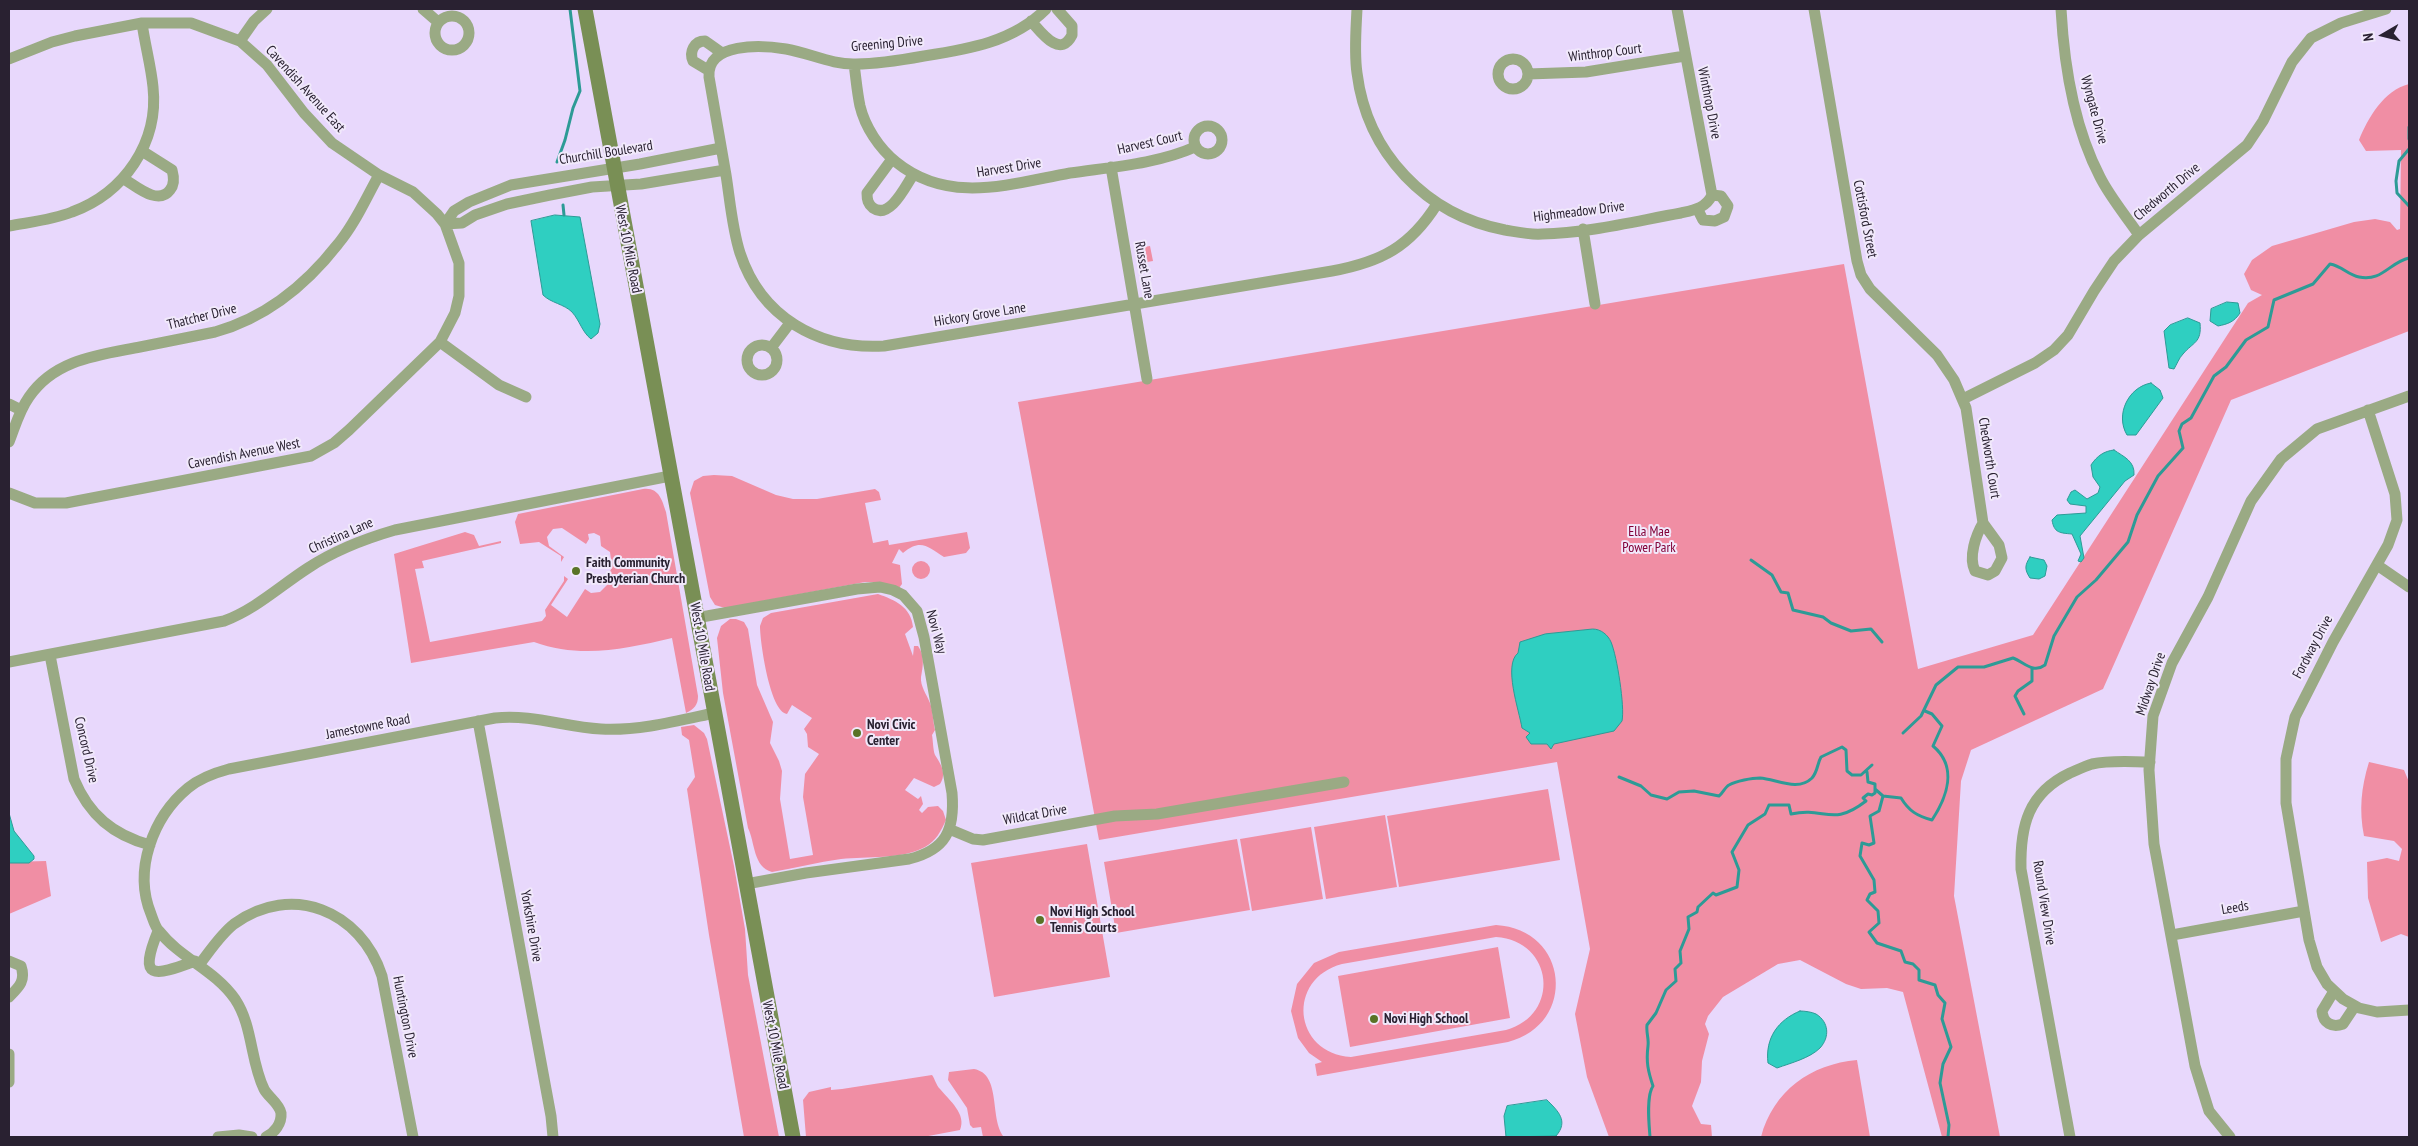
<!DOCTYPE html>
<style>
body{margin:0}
#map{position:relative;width:2418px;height:1146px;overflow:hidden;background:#e8d8fc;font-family:"PT Sans Narrow",sans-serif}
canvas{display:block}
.frame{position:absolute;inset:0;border:10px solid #292131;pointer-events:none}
.north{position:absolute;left:2358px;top:10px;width:50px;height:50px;-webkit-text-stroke:4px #f1e9fb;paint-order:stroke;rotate:262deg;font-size:14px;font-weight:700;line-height:20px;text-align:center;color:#292131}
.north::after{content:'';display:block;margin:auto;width:18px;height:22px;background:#292131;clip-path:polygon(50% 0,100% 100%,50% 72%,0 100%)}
</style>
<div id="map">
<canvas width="2418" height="1146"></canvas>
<div class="frame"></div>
<div class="north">N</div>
</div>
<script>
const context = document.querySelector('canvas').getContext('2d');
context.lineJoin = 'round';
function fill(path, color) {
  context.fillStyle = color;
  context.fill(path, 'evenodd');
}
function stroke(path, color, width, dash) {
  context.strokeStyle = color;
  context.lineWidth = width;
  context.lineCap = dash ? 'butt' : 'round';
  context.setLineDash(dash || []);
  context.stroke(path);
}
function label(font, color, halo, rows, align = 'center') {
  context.font = font + ' "PT Sans Narrow",sans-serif';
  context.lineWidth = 4;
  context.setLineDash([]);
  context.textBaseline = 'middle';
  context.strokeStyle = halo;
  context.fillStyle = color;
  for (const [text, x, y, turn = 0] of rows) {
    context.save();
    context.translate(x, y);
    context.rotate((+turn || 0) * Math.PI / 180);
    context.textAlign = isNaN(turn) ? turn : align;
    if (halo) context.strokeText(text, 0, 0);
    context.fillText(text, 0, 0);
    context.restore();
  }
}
const green = new Path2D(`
 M2409,84V331L2231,400L2103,689L1971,750L1961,781L1954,896L2000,1137H1942L1903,992L1887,988L1861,989L1846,984L1800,960L1778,964L1723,997L1708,1016L1705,1024L1709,1034L1702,1061L1701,1082L1692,1106L1701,1124L1711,1125L1712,1137H1609L1587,1077L1575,1014L1590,949L1557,762L1099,840L1018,402L1844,264L1918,669L2033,635L2248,303L2262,295L2251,290L2244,274L2252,260L2272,246L2354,222L2375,219L2390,222L2397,230L2400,229L2401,150L2366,151L2359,140C2368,118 2384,90 2409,84Z
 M1150,246L1153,261L1141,263L1138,248Z
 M714,475L732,476L776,495L793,499H817L875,489L879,492L881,500L865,503L873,543L888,540L889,545L967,532L970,548L966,553L944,557C928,547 921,538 903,553L899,549L892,563L900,565L902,584L899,588L875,582H865L725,608L715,605L710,597L690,493L694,481L703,476Z
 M643,489C659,487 662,500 666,512L698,696C698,705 694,709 686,713L672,638C625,649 581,659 534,642L411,663L394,554L465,532L474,535L479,546L501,541V543L422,561L424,568L415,569L430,642L542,621L546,616L545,610L564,581V576L568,579L551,605L567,617L585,589L591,593L600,592L609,583L608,576L612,567L610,552L601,546L600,536L594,533L588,534L589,539L586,544L562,528L553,529L547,537L549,546L564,557L561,562V556L539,542L520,544L515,522L518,514Z
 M912 570a9 9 0 1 1 18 0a9 9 0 1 1-18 0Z
 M878,594C895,600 911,607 913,627L905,634L913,656L914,646H918C925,656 923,666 921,677C920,686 927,695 930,703C933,710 933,722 935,730L932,735C933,740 933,750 935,755C941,764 947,774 940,784L934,787L914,778L905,790L918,799L921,796L923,804L919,810L922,813L928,807L938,806L943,811L946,820C941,831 936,841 925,847C900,860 868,856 841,859C818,862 795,868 772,872C753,867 755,842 748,828L723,693L717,638L721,626L730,619H736L744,622L748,629L757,685L773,722L770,743L779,761L782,771L780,799L790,859L813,855L803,797L805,774L819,754L808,747L807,734L804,729L812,718L792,705L787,714C770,712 760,642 760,626L763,618L771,613Z
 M694,725L704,733L707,739L734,866L745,929L748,975L779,1137H744L709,935L687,789L695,777L689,740L682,735L681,727Z
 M2369,762L2404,770L2409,782V937L2401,934L2381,942L2368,898L2367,862L2387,858L2399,861L2402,849L2394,841L2364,836C2359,810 2361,788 2369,762Z
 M1548,789L1560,860L1399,887L1387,816Z
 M1385,815L1397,887L1326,899L1314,827Z
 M1311,827L1323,899L1252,911L1240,839Z
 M1237,839L1250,910L1116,933L1104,862Z
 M1087,844L1110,977L994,997L971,863Z
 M46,861L51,896L9,914V862Z
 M1496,925C1569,929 1578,1024 1508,1042L1317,1076L1315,1064L1322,1062L1309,1053L1298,1038L1291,1011L1297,984L1314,963L1339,952ZM1496,937C1554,941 1561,1015 1506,1030L1351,1057C1293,1053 1286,979 1342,964Z
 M1498,947L1510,1018L1350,1047L1338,976Z
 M1857,1060L1870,1137H1761C1773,1091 1811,1064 1857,1060Z
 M974,1069C1002,1074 989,1119 1004,1137H983L981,1127L973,1128L970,1125L967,1108L948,1080L949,1072Z
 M932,1075C935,1079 936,1085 940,1089C949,1100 967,1114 960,1130L923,1137H806L803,1100L809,1092L831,1087V1090L842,1089Z`);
const water = new Path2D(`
 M555,215L580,217L600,324L598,333L591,339C582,332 580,321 572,312C564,304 551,303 543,295L531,221Z
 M2227,302L2238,303L2240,313C2234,322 2228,324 2218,326L2210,321L2211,309Z
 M2188,318L2200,323C2202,343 2193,342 2183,354C2179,358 2177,364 2174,369L2169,368L2164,331L2170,325Z
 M2151,383L2160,390L2163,398L2136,435H2127C2115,415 2128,387 2151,383Z
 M2114,450C2124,457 2135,461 2134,475L2125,481L2080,536L2084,558L2081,562L2078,561L2081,554L2072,534C2060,533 2054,533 2052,520L2057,515L2086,513V506L2070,504L2067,500L2071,492L2075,490L2087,499L2098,493L2100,487L2093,477L2091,465C2097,456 2104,451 2114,450Z
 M2030,557L2044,560L2047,566L2045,576L2039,579L2030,578C2024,569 2025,565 2030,557Z
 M1593,629C1601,629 1608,635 1611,642C1617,656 1625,707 1622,721L1614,731L1554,744L1551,749L1547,744H1531L1526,737L1530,733L1522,728C1519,710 1503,665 1518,653L1520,642L1545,634Z
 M9,813L14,831L34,856V859L29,863H9Z
 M1800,1011C1805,1011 1812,1012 1816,1014C1829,1022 1830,1037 1820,1048C1810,1058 1791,1063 1777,1068L1768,1063C1765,1038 1778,1020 1800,1011Z
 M1547,1100C1558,1111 1569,1121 1556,1136L1506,1137L1504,1116L1507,1106Z`);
const stream = new Path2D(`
 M2409,127V139
 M2409,149L2399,161L2396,181L2397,193L2409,206
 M557,162L565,140L573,108L580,91L570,9
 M563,205L564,215
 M1751,560L1772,575L1781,592L1788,593L1793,610L1823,617L1831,623L1851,631L1871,629L1882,642
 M2024,714L2015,696L2018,691L2032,681V668
 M1903,733L1921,716L1936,685L1958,667H1984L2013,658C2024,662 2033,674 2045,665L2054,636L2077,597L2096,580L2128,542L2137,515L2158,476L2183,448L2179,431L2182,424L2191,418L2214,376L2226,367L2246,340L2268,327L2274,300L2313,284L2330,264C2342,266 2348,275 2359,277C2382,282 2390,262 2409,258
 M1867,772L1868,782L1875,784V789
 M1619,777L1641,786L1651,795L1667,799L1679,792L1694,791L1719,796C1723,793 1725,787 1729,785C1736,781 1752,778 1760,778C1776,779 1798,792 1812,778C1818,771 1817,764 1821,757L1842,747L1846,750L1847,771L1852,775H1861L1872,765
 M1883,796L1879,811L1870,816L1874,843L1869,845L1862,843L1860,856L1874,880L1875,892L1870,894L1867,900L1878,911L1879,923L1869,932L1877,943L1901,951L1905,962L1913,964L1919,970V980L1935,985L1938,995L1945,1003L1942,1019L1951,1047L1943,1064L1940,1083L1949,1125L1948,1137
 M1650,1137C1649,1124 1646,1096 1653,1086C1648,1071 1646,1062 1648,1046C1649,1039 1646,1032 1647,1025L1656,1013L1666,990L1676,981L1675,969L1681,963L1680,951L1689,929L1688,917L1697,912L1698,907L1713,893L1716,895L1737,887L1739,870L1732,852L1748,825L1765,814L1769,805H1789L1791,814C1826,806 1831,828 1866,801L1863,798L1868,794L1872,795L1875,793V789L1883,796L1901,798C1909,811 1917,816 1932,820C1947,797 1958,767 1933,746L1942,726L1932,714L1925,711`);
const street = new Path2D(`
 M423,9L438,22
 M1046,9C1013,42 969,49 924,56C902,60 879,64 856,64C833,65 809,53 786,49C762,45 706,42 709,77C715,110 720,142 726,175C730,200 732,228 740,253C761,317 818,350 884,346L1332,271C1381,262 1410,247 1437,204
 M1357,9C1356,30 1354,52 1357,73C1367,153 1426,215 1505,230C1517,232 1530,235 1542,234C1588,233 1636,221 1681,213C1694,210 1706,208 1712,195L1677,9
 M1814,9L1857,261L1861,275L1870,289L1937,355L1954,380L1966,408L1983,523L1999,545L2002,558L1995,571L1988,575L1975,571C1968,557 1976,535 1983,523
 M2061,9C2064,65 2074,127 2100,177C2110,197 2126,216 2139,235
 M435 33a17 17 0 1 1 34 0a17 17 0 1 1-34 0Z
 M1031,21C1041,32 1060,59 1072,35V26L1057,9
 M240,41L254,21L267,9
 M9,59L52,42L75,36L142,23H191L240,41L267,65L304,113L332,143L379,175L413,192L437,214L445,224L459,263V296L455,313L440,342L349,430L334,443L311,456L66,503H35L9,493
 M1498 74a15 15 0 1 1 30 0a15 15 0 1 1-30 0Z
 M854,64C856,78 857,92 860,106C865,127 879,148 896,162C949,205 1009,184 1070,173C1111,167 1157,164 1195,147
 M708,70L693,61C689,52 694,41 705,41L722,53
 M1528,74L1586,72L1685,56
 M1194 140a14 14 0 1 1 28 0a14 14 0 1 1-28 0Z
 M721,148L640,164L511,185L469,202L454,211L445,224L462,223L475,215L507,204L550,195L592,187L641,184L725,170
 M892,159L867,193C867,200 868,204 873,208C890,220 906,185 913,175
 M1111,167L1147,379
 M124,179C136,186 158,206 170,190C175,184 174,177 172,170L142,151
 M1698,210L1703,220L1715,221L1724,217L1728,206L1721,196L1712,195
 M9,226C30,222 52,220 72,212C124,193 159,143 153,87C151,66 145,45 142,23
 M1583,229L1595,304
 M440,342L499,385L526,397
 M747 360a15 15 0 1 1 30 0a15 15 0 1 1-30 0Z
 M771,348L790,323
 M1963,399L2035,363L2054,350L2068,335L2094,291L2114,261L2139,235L2247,145L2263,121L2292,62L2311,38L2341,23L2386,9
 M9,404L21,410
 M2368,410L2395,494L2397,520L2388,545L2333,642L2295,717L2286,759V803L2309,940L2317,967L2327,984L2343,999L2359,1008L2377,1012L2409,1010
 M9,442C15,427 19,411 29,397C55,359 99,355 140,347C165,342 190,337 215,332C265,318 306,285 338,244C355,224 366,198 379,175
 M2377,565L2409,587
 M696,618L857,589L880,587L893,590L903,595L917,611L924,637L952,793C955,830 946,850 909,859L806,873L746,884
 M50,655L74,779C89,815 113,835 150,845
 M9,662L224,621C256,609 280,586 308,568C335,550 364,539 395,530L670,476
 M478,721L551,1116L553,1137
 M949,829L973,839L983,840L1115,816L1157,814L1344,782
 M158,931C138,980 153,977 195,961
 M2172,935L2304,911
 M9,961L21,966C26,981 19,987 9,997
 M199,965C210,951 220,935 234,924C292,882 361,911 382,976L413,1137
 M2334,991L2322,1011C2323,1023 2332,1028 2343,1024L2355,1006
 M9,1054V1082
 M218,1137L239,1135L252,1137
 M266,1137C274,1133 282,1124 281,1113C279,1103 268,1097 264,1089C250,1060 253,1026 235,999C215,970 180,958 159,931C155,927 153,919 151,914C133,870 153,817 188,788C200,778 214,773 229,769L495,718C532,714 565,727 601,729C639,731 677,721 714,713
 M2070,1137L2021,869C2020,826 2028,793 2070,773C2077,770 2085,766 2092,764C2111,760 2131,762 2150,762
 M2230,1137L2209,1111L2195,1066L2154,844L2149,770L2153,716L2172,663L2208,597L2251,501L2281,459L2317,429L2409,396`);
const secondary = new Path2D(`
 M585,9L793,1137`);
const markers = [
 [576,571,5,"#597326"],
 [857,733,5,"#597326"],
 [1040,920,5,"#597326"],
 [1374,1019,5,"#597326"]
];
const streetNames = [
 ["Greening Drive",887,44,-5],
 ["Winthrop Court",1605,53,-7],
 ["Cavendish Avenue East",305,89,48],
 ["Winthrop Drive",1709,103,79],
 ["Wyngate Drive",2094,110,75],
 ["Harvest Court",1150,143,-13],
 ["Churchill Boulevard",606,153,-9],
 ["Harvest Drive",1009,168,-9],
 ["Chedworth Drive",2167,192,-40],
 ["Highmeadow Drive",1579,212,-7],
 ["Cottisford Street",1865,219,79],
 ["West 10 Mile Road",628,249,79],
 ["Russet Lane",1144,270,80],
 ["Hickory Grove Lane",980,315,-9],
 ["Thatcher Drive",202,317,-14],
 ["Cavendish Avenue West",244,454,-11],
 ["Chedworth Court",1989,458,81],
 ["Christina Lane",341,536,-24],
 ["Novi Way",936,632,75],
 ["West 10 Mile Road",702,647,80],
 ["Fordway Drive",2313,647,-62],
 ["Midway Drive",2151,684,-71],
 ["Jamestowne Road",368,727,-11],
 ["Concord Drive",86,750,77],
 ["Wildcat Drive",1035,815,-10],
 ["Round View Drive",2044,903,81],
 ["Leeds",2235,908,-10],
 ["Yorkshire Drive",531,926,80],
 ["Huntington Drive",405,1017,79],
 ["West 10 Mile Road",775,1045,79]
];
const parkNames = [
 ["Ella Mae",1649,532],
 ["Power Park",1649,548]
];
const poiNames = [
 ["Faith Community",586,563],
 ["Presbyterian Church",586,579],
 ["Novi Civic",867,725],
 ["Center",867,741],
 ["Novi High School",1050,912],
 ["Tennis Courts",1050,928],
 ["Novi High School",1384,1019]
];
fill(green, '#f08ea4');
fill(water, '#2fcfc1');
stroke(water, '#2d9b96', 1);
stroke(stream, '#2d9b96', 3);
stroke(street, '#9aaa84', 11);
stroke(secondary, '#798f55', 15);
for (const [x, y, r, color] of markers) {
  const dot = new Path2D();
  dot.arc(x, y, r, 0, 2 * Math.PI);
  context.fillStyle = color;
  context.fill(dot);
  stroke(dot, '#f1e9fb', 2);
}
label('14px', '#292131', '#f1e9fb', streetNames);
label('14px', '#810037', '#f1e9fb', parkNames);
label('bold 14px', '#292131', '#f1e9fb', poiNames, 'left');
</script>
